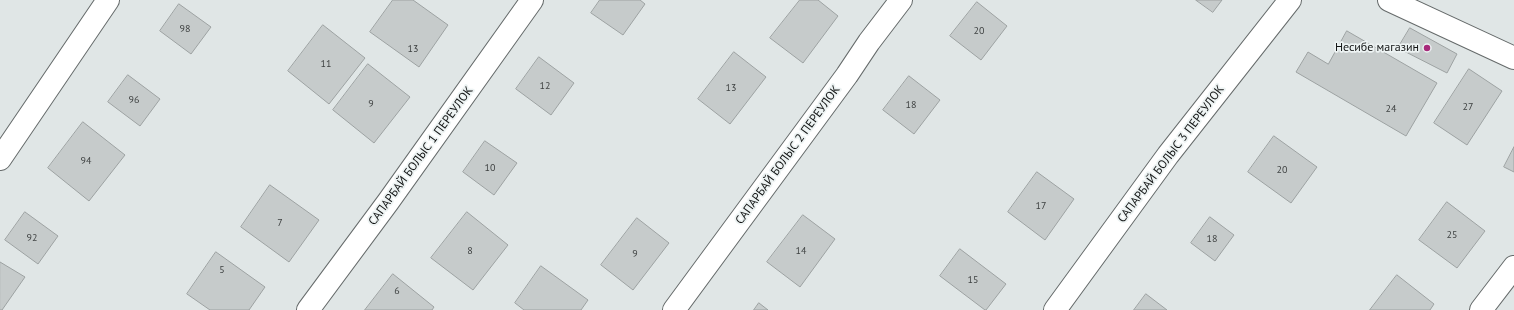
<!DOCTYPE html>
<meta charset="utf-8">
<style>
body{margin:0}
canvas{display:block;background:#e0e6e6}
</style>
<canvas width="1514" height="310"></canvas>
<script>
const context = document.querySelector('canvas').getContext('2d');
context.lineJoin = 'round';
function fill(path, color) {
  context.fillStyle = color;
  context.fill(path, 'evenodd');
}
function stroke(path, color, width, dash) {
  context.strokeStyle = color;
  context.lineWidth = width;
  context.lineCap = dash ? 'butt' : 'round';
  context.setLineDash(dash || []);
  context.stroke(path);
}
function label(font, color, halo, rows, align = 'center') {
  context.font = font + ' "PT Sans",sans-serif';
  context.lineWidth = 3.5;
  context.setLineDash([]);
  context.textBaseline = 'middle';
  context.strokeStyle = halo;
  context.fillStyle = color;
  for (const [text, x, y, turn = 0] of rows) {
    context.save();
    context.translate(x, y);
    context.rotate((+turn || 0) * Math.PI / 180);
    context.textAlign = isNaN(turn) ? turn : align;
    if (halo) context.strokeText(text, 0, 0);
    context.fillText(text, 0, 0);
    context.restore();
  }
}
const building = new Path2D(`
 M393,0H413L448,25L419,67L370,32Z
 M600,0H640L645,4L623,35L591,13Z
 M800,0H818L838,16L803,63L770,38Z
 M1196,0H1222L1213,12Z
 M977,2L1007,26L981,60L950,36Z
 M179,4L211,27L191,54L160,31Z
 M323,25L365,58L329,104L288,71Z
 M1410,28L1457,54L1447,73L1398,48Z
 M1347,31L1437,83L1406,136L1296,72L1308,52L1328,64Z
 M734,52L766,77L730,124L698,99Z
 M539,57L574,83L551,115L516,89Z
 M368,64L410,97L374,143L333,110Z
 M1469,69L1502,91L1467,145L1434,123Z
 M128,75L160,99L140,126L108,102Z
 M909,76L940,100L914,134L883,110Z
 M83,122L125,155L89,201L48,168Z
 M1274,136L1317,167L1291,203L1248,172Z
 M485,141L517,163L494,195L463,172Z
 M1514,147V172L1504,167Z
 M1037,172L1074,199L1045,240L1008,212Z
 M270,185L319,220L289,262L241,227Z
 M1447,202L1485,231L1457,268L1419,240Z
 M25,212L58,236L38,264L5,240Z
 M467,212L508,245L473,290L431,258Z
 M803,215L835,239L800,287L767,262Z
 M1210,217L1234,235L1215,261L1191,243Z
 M637,218L669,243L633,290L601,265Z
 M960,249L1006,284L986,310H985L940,276Z
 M216,252L265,287L249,310H210L187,294Z
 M0,262L25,277L2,310H0Z
 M541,266L588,300L581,310H524L515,303Z
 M393,274L434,307L432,310H365Z
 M1397,275L1434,304L1430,310H1370Z
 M1146,294L1167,310H1134Z
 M759,303L768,310H754Z`);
const minor = new Path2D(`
 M1389,0L1514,58
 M0,159L108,0
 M308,310L388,202L532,0
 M674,310L847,75L869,42L901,0
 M1055,310L1168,155L1290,0
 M1481,310L1514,267`);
const markers = [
 [1427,48,4,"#a7297a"]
];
const numberNames = [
 ["98",185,29],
 ["20",979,31],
 ["13",413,49],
 ["11",326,64],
 ["12",545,86],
 ["13",731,88],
 ["96",134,100],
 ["9",371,104],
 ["18",911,105],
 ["27",1468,107],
 ["24",1391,109],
 ["94",86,161],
 ["10",490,168],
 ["20",1282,170],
 ["17",1041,206],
 ["7",280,223],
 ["25",1452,235],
 ["92",32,238],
 ["18",1212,239],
 ["8",470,251],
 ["14",801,251],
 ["9",635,254],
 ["5",222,270],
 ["15",973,280],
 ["6",397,291]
];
const poiNames = [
 ["Несибе магазин",1419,48]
];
const streetNames = [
 ["САПАРБАЙ БОЛЫС 3 ПЕРЕУЛОК",1171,154,-53],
 ["САПАРБАЙ БОЛЫС 2 ПЕРЕУЛОК",788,155,-54],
 ["САПАРБАЙ БОЛЫС 1 ПЕРЕУЛОК",421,156,-54]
];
fill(building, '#c6cbcb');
stroke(building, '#9da2a2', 1);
stroke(minor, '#666b6b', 24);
stroke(minor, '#fff', 22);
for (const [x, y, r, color] of markers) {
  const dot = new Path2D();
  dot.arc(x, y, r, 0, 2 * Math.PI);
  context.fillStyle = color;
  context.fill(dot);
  stroke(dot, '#edf3f3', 1.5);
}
label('10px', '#3f4242', null, numberNames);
label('12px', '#121414', '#edf3f3', poiNames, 'right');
label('12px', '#121414', '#edf3f3', streetNames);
</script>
